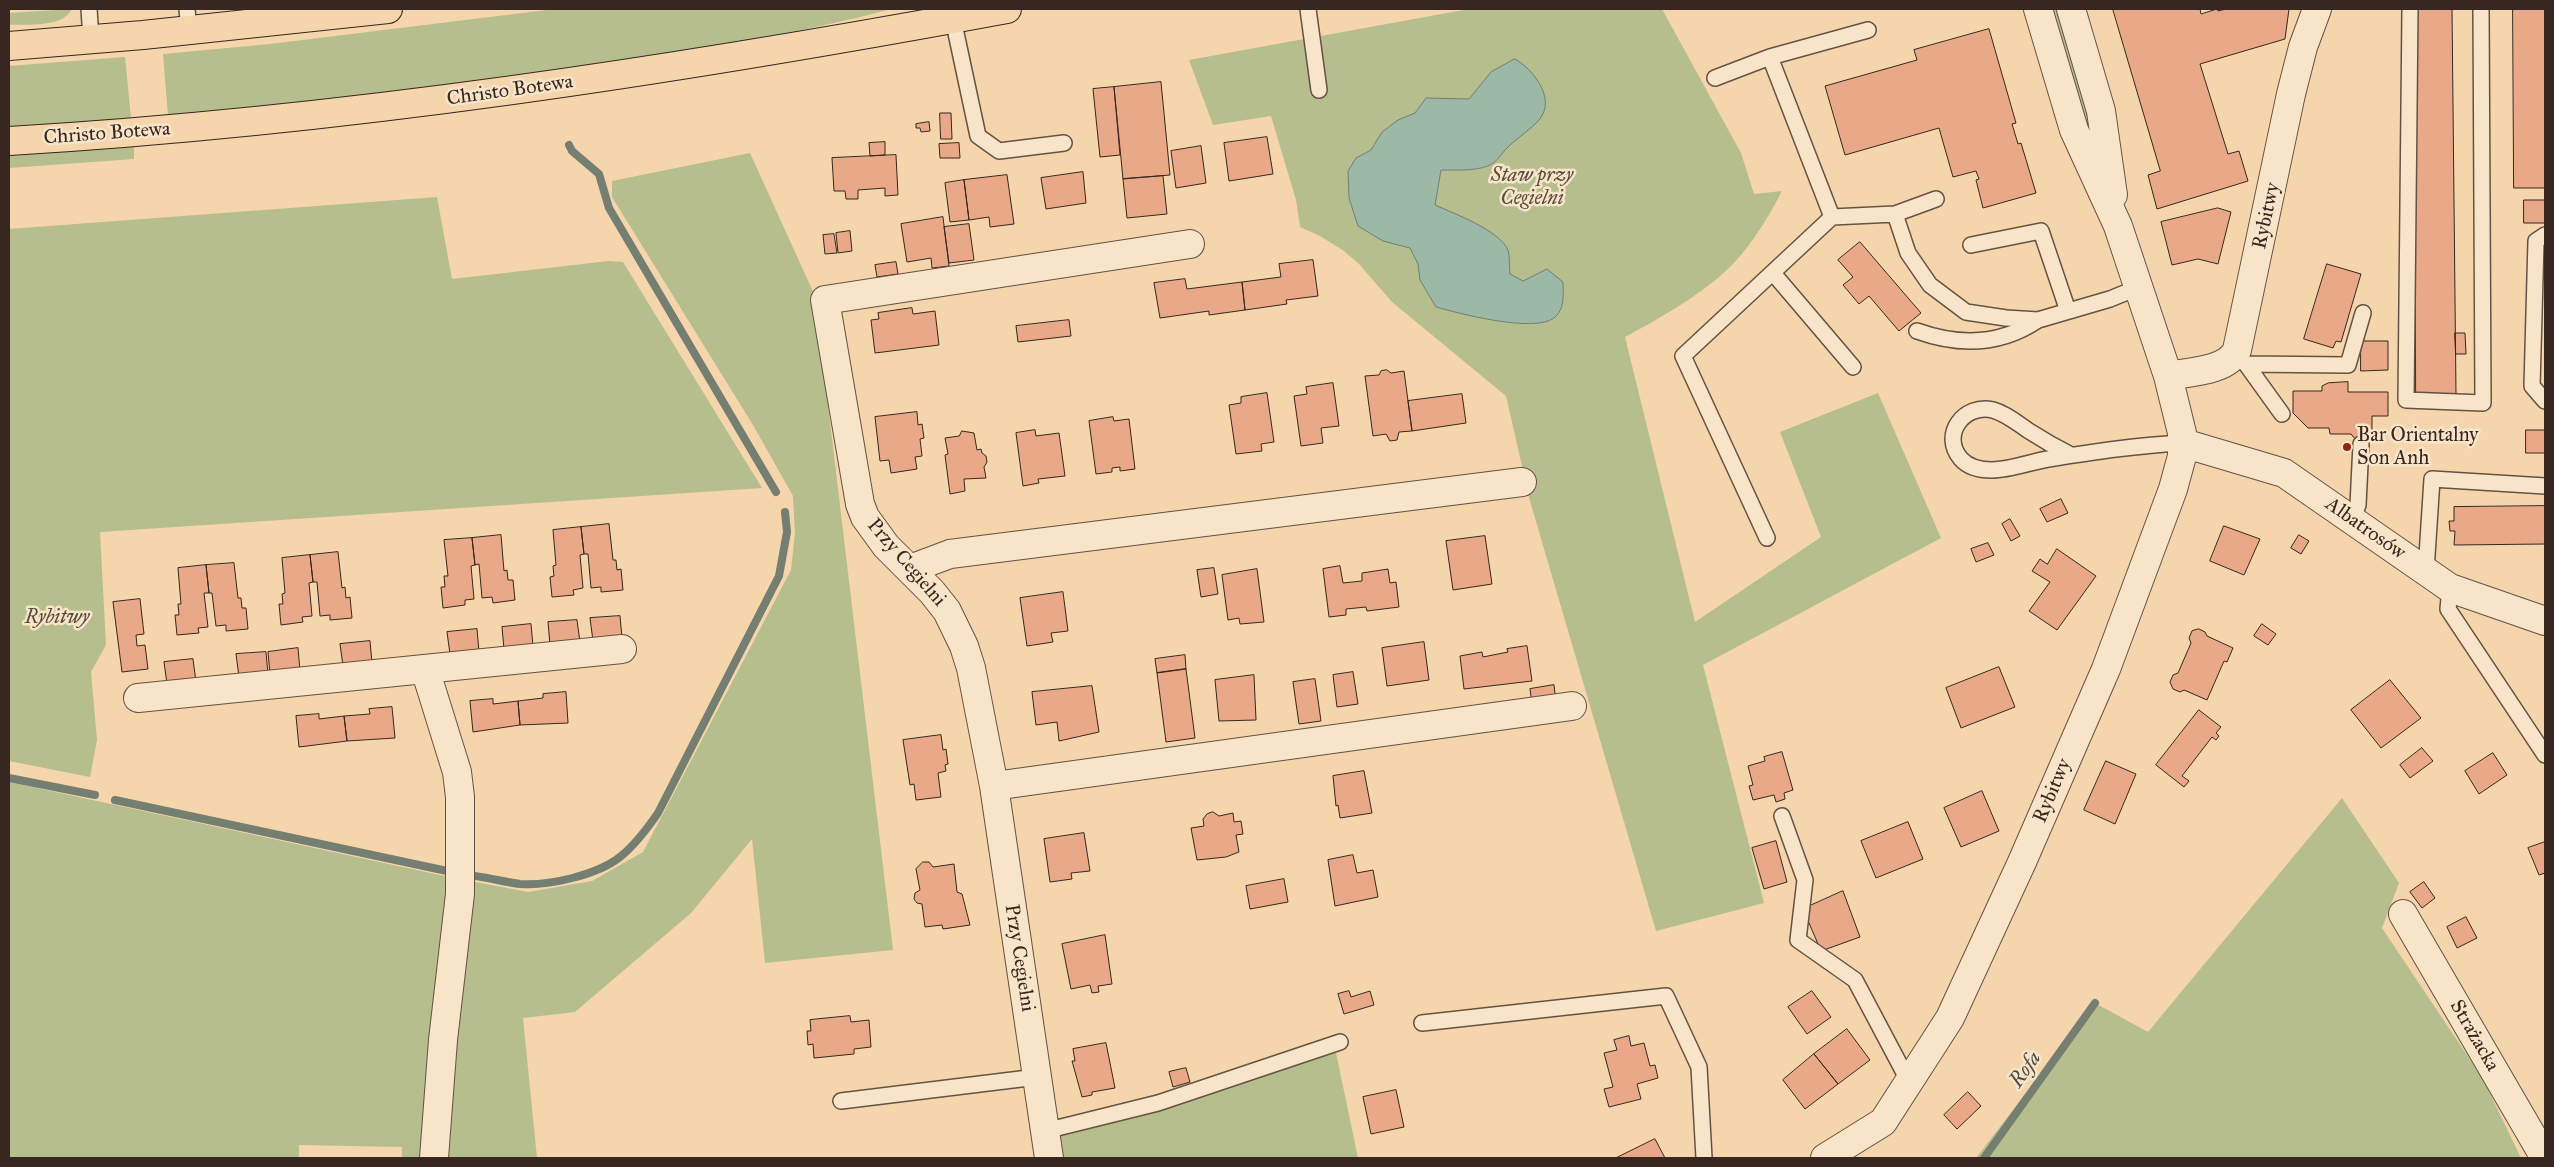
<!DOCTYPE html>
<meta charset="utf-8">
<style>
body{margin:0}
#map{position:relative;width:2554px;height:1167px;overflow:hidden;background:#f4d5ac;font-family:"IM FELL Great Primer",serif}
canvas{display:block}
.frame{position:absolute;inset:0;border:10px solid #372720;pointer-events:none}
</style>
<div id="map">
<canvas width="2554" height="1167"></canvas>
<div class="frame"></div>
</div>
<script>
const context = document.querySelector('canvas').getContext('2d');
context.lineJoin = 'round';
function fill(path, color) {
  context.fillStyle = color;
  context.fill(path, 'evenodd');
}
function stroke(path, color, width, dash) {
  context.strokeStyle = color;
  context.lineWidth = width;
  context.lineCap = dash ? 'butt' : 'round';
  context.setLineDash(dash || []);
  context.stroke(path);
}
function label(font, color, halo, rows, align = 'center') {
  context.font = font + ' "IM FELL Great Primer",serif';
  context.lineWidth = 5;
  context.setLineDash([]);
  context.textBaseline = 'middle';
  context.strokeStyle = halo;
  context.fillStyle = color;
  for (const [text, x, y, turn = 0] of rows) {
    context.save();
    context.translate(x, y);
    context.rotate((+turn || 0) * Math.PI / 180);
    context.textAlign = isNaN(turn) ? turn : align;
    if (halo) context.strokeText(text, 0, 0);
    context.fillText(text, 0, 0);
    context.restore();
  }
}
const green = new Path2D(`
 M72,9C62,28 28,24 9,25V13Z
 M555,9H891C799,34 705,48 610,62C463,84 316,101 168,115L163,54L270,44Z
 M1469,9H1662L1741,153L1754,194L1782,191C1769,216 1753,243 1733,264C1703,294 1662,317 1625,337L1695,622L1821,537L1780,432L1878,393L1941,538L1703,665L1764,903L1656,931L1530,501L1506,396L1392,302L1359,264L1344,251L1320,236L1300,227L1296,200L1271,116L1213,125L1189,60Z
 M2049,9H2056L2090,123L2089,127H2086Z
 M125,57L131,118L9,127V66Z
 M134,146V159L9,168V155Z
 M750,153L815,296L893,950L765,963L752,839L691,913L575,1012L523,1018L537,1158H402V1147L299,1145V1158H9V782L449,877L528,892L592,881L643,852L791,570L795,533L793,496L753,425L612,197V181Z
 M437,197L452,279L609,261L623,262L762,488L100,532L106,645L91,672L97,740L90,777L9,761V229Z
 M2342,798L2399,883L2382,928L2483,1079L2521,1158H1976L2095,1003L2148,1032Z
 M1335,1048L1358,1158H1057L1054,1135Z`);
const water = new Path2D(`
 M1515,59C1533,69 1557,99 1539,120C1531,129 1519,137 1510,145C1501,153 1499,161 1488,166C1474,171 1456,170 1441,170L1435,205C1455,214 1499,230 1508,250C1510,257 1509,267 1510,274L1523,281L1547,269L1563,282C1563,295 1565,309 1554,318C1534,333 1461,314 1436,307L1420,280L1418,264L1410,248L1383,241L1358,226L1349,198L1348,171L1356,158L1371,150L1382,132L1398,120L1415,113L1426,98L1469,99L1491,72Z`);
const stream = new Path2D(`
 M569,145L572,151L599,174L609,208L776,492
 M9,778L95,795
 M115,800L447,871
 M475,876C490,878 505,882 520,884C549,886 597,875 620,857C635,845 647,829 658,813L779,576L787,532L785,512
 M1984,1158L2095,1003`);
const building = new Path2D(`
 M2113,9H2200L2201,14L2217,9L2218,11L2226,9H2289L2285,39L2200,64L2228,154L2239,151L2248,181L2157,209L2148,175L2160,171Z
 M2415,9H2452L2456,394H2416Z
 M2513,9H2545V188H2514Z
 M1989,29L2016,123L2012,124L2018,144L2021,143L2036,193L1983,208L1976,180L1979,179L1976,171L1953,177L1939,128L1845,155L1825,86L1917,60L1914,50Z
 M1161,82L1170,175L1123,179L1114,87Z
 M1114,87L1120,155L1100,157L1093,89Z
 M940,113H951L952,139H941Z
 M929,122L930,131L921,132L920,128H916V124Z
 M1267,137L1273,174L1229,181L1224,143Z
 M885,142V155L870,156L869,143Z
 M959,143L960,158H940L939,144Z
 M1201,146L1206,183L1176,188L1171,151Z
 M896,155L898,195L885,196V188L858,190V199H846L845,191H834L832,158Z
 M1083,172L1086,203L1046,209L1041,178Z
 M1007,175L1014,224L990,227L989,217L969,220L964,180Z
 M1163,176L1167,214L1127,218L1123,179Z
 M964,180L969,220L950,222L945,183Z
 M2524,200H2545V223H2524Z
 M2218,208L2231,212L2218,264L2198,259L2172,265L2161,222Z
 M943,217L949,266L932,268L931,258L907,262L901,224Z
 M969,224L974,260L949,263L944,227Z
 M850,231L852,251L838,253L836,233Z
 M834,234L837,253L825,254L823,235Z
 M1860,242L1921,313L1899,331L1869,296L1859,304L1843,285L1853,277L1838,260Z
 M1313,260L1318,296L1286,300L1287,304L1245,310L1242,282L1281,277L1279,264Z
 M896,262L898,274L877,277L875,265Z
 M2327,264L2361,274L2341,342L2336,341L2333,348L2304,339Z
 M1185,279L1187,289L1242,282L1245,310L1209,315V311L1160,318L1154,283Z
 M912,308L913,314L935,311L939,345L875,353L871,320L879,319L878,313Z
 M1069,320L1071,336L1018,342L1016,326Z
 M2455,333H2465L2466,354H2456Z
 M2361,341H2388V370L2361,371Z
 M1387,370L1391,373L1404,371L1412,431L1399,432L1397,440L1390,441L1386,434L1373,436L1365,376L1379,375L1381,371Z
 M2348,382V392H2388V416H2372V434H2367L2363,440H2356L2351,434H2330L2329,428H2308L2293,413V391H2322V386L2328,383Z
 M1333,383L1339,426L1321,428L1323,443L1301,446L1294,396L1307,394L1306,387Z
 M1267,393L1274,442L1261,444L1262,451L1236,454L1229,405L1241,403V397Z
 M1462,394L1466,423L1412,431L1408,401Z
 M917,412L918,425L922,424L924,438L920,439L922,456L915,457L917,469L891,473L889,460L880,461L875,417Z
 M1113,417L1114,421L1129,419L1135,469L1120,471V467L1112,468V472L1096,474L1089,421Z
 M1035,430L1036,436L1059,433L1065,476L1038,479L1039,483L1023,486L1016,433Z
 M2526,430H2545V453H2526Z
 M962,431L974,433L977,450L981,449L982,453L986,456L987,462L984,467L986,478L964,479L965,491L950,494L945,455L948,454L945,438L959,436Z
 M2061,499L2068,513L2047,522L2040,509Z
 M2545,506V544L2454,545L2455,531H2450L2449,521H2454V507Z
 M2010,519L2020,536L2011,541L2002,524Z
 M609,524L613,560H616L617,570L621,569L623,590L601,592V587L591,588L588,554H584L581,527Z
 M2224,526L2260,539L2244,575L2210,561Z
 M581,527L584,554L580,555L583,588L573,590L574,595L552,597L550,577L554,576L553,566L556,565L553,530Z
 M501,535L504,571L507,570L508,580H513L515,600L493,603L492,597L482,598L479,564L475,565L472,538Z
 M2299,535L2309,541L2301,554L2291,548Z
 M1485,536L1492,584L1453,590L1446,541Z
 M472,538L475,565L471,566L474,599L465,600V605L443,608L441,587H445L444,576H448L444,540Z
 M1988,543L1994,555L1976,562L1971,549Z
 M2057,549L2096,576L2057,630L2029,611L2050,582L2032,571L2040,559L2047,564Z
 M338,552L342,588L345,587L346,598L350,597L352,618L330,620V615L320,616L317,582H313L310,555Z
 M310,555L313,582L309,583L312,616L302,617L303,622L281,625L279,604H283L282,594L285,593L282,558Z
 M234,563L238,598H241L242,608H246L248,629L226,631V625L216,626L212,593H209L206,565Z
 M206,565L209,593H204L208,627L198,628L199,633L177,635L175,615H179L178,604H181L178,568Z
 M1340,566L1343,583L1362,581V573L1388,569L1390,583L1396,582L1399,607L1367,611L1366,607L1346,609V615L1329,617L1323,569Z
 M1214,568L1218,594L1201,597L1197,570Z
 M1257,569L1264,622L1240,624L1239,618L1228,620L1222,575Z
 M1063,592L1068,631L1051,633L1053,642L1027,646L1020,598Z
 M140,599L144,634L136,635L137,646L145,645L148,669L122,672L113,602Z
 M620,616L622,638L593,641L590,618Z
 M577,620L580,642L550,645L548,622Z
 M531,624L533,646L504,649L502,627Z
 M2262,624L2276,634L2268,645L2254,636Z
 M477,629L479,652L450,654L447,632Z
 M2199,629L2205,632L2207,636L2233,648L2227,662L2224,661L2207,700L2184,690L2180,692L2173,689L2170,682L2173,675L2178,673L2191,643L2189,638L2192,631Z
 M370,641L372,663L343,666L340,644Z
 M1424,642L1429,680L1387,686L1382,648Z
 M1527,646L1532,681L1464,689L1460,656L1482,652L1483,657L1508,652L1507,649Z
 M298,648L300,671L270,674L268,652Z
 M266,652L268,674L239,677L236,654Z
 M1185,655L1186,669L1157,673L1155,659Z
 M193,659L196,682L167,684L164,662Z
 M1999,667L2015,707L1961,728L1946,688Z
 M1186,669L1195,738L1166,742L1157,673Z
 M1353,672L1358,704L1337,707L1333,675Z
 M1254,675L1256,720L1219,721L1215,680Z
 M1315,679L1321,721L1299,724L1293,682Z
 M2390,680L2421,718L2381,748L2351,710Z
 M1554,685L1556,701L1532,704L1530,689Z
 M1092,686L1099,732L1059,741L1057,722L1036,725L1032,692Z
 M566,692L568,723L520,725L518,701L543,698V694Z
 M493,699V704L518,701L520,725L473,732L470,701Z
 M392,707L395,738L347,741L344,716L370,714L369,709Z
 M2199,710L2221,727L2216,733L2219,736L2216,740L2212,737L2182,776L2189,781L2184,787L2156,765Z
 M319,714V719L344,716L347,741L299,747L296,716Z
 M941,735L943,750L946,749L948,764L945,765L946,771L938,773L941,797L916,800L914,784L910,785L903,740Z
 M2422,748L2433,761L2410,778L2400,765Z
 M1782,752L1793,790L1784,793L1785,799L1776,802L1774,795L1753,800L1749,786L1753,785L1748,766L1765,761L1764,757Z
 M2493,753L2507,775L2479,794L2465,771Z
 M2106,761L2136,774L2115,824L2084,810Z
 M1364,771L1372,813L1340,818L1338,805L1336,806L1333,776Z
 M1982,791L1999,831L1961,847L1944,808Z
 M1213,812L1219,816L1233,813L1234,822L1241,821L1243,834L1236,835L1239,852L1226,857L1197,860L1191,828L1204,826L1203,819L1207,814Z
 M1908,822L1923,859L1876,878L1861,841Z
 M1084,833L1090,871L1071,873L1072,879L1050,882L1044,839Z
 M1776,841L1787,882L1764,889L1752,848Z
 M2545,842V873L2539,875L2528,848Z
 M1353,855L1357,873L1373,870L1378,897L1335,906L1328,860Z
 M923,862H929L933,867L954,864L957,892L962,894L970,925L943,929L942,925L925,927L922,904L917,903L914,899L915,893L920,890L916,869Z
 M1284,879L1288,902L1250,909L1246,886Z
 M2424,882L2435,898L2422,908L2410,892Z
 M1843,891L1860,937L1821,951L1803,909Z
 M2466,917L2477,938L2457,948L2447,927Z
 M1105,935L1112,984L1098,986L1099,992L1092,993L1090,985L1071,989L1062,944Z
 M1349,991L1351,997L1370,991L1374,1005L1344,1014L1338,994Z
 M1812,991L1831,1017L1807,1034L1788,1007Z
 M850,1016L851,1022L869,1020L871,1047L854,1049V1054L814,1058L813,1044L808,1045L807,1031H811L810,1020Z
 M1847,1029L1870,1060L1838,1084L1814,1054Z
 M1629,1036L1631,1046L1644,1043L1650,1066L1655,1065L1658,1078L1637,1084L1641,1099L1609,1107L1604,1089L1613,1087L1604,1053L1617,1050L1614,1040Z
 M1106,1043L1115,1088L1092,1092V1095L1082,1097L1072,1061H1075L1073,1049Z
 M1814,1054L1838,1084L1805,1109L1783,1080Z
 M1186,1068L1190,1082L1173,1087L1169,1072Z
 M1396,1090L1404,1127L1371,1134L1363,1097Z
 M1968,1092L1981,1106L1957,1129L1944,1115Z
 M1655,1139L1665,1158H1616Z`);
const lane = new Path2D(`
 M89,9L91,39
 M187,9L189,30
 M1308,9L1319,90
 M2410,9L2406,400L2483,403L2481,9
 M953,19L978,136L999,151L1064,143
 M1868,30L1770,57L1832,217L1895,214L1908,253L1930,285L1966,312L2006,318L2038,320L2110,299L2137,288
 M1715,78L1770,57
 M1895,214L1936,199
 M2545,235L2536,241L2532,386L2545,401
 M1971,245L2041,231L2068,311
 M1773,273L1853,367
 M1917,331C1959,346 2001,345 2038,320
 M2240,360L2246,364L2282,414
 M2246,364L2348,365L2363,313
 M2071,455C2057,448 2043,440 2029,431C2017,423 2007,414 1993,410C1964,403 1940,435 1961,459C1969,468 1980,470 1992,470C2010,470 2030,462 2048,459C2093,452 2138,445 2183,443
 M2352,520L2358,505L2361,444
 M1767,538L1683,356L1832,217
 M2426,571L2432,479L2545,486
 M2450,588L2448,609L2545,755
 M1782,816L1805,880L1798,940L1855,980L1909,1082
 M1422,1023L1666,996L1699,1067L1704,1158
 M841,1101L1037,1077
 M1045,1131L1158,1103L1340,1042`);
const street = new Path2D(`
 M2071,9L2101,111L2113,195
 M2168,376C2189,372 2228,371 2237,350L2291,94L2303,47L2317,9
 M2183,443L2284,473L2450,588L2545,621
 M910,569L950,554L1522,482
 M425,669L457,772L460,797V894L443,1040L434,1158
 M138,698L622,649
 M994,786L1572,706
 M2403,914L2545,1158
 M1049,1158L994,786L971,668L964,646L947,611L932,592L886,546L865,517L860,504L825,300L1190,244
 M1825,1158L1883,1122L1950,1018L2022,862L2106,669L2173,489L2182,456V433L2168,376L2118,226L2074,130L2038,9`);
const primary = new Path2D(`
 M9,46L143,35L388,9
 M9,141C345,121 677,70 1007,9`);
const markers = [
 [2347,447,5,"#8f2418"]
];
const streetNames = [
 ["Christo Botewa",510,91,-8],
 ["Christo Botewa",107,134,-4],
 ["Rybitwy",2267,216,-78],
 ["Albatrosów",2365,529,35],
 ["Przy Cegielni",906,563,49],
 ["Rybitwy",2053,791,-67],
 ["Przy Cegielni",1019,958,81],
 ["Strażacka",2474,1036,60]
];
const parkNames = [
 ["Staw przy",1532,176],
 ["Cegielni",1532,199],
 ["Rybitwy",57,618]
];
const poiNames = [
 ["Bar Orientalny",2357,436],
 ["Son Anh",2357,459]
];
const waterNames = [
 ["Rofa",2026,1070,-55]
];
fill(green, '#b6be8e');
fill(water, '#9cb9a8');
stroke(water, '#747f72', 1);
stroke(stream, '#747f72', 8);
fill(building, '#e9a887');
stroke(building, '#372720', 1);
stroke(lane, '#665243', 18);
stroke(street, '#665243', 30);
stroke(primary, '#372720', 30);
stroke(lane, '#f8e4c9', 15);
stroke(street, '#f8e4c9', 28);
stroke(primary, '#f4d5ac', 28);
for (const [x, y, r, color] of markers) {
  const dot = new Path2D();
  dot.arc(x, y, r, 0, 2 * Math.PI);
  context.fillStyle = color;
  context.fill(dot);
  stroke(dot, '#f8e4c9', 2);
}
label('20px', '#372720', '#f8e4c9', streetNames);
label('italic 20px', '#574d3c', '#f8e4c9', parkNames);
label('20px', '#372720', '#f8e4c9', poiNames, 'left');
label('italic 21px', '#504c42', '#f8e4c9', waterNames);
</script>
